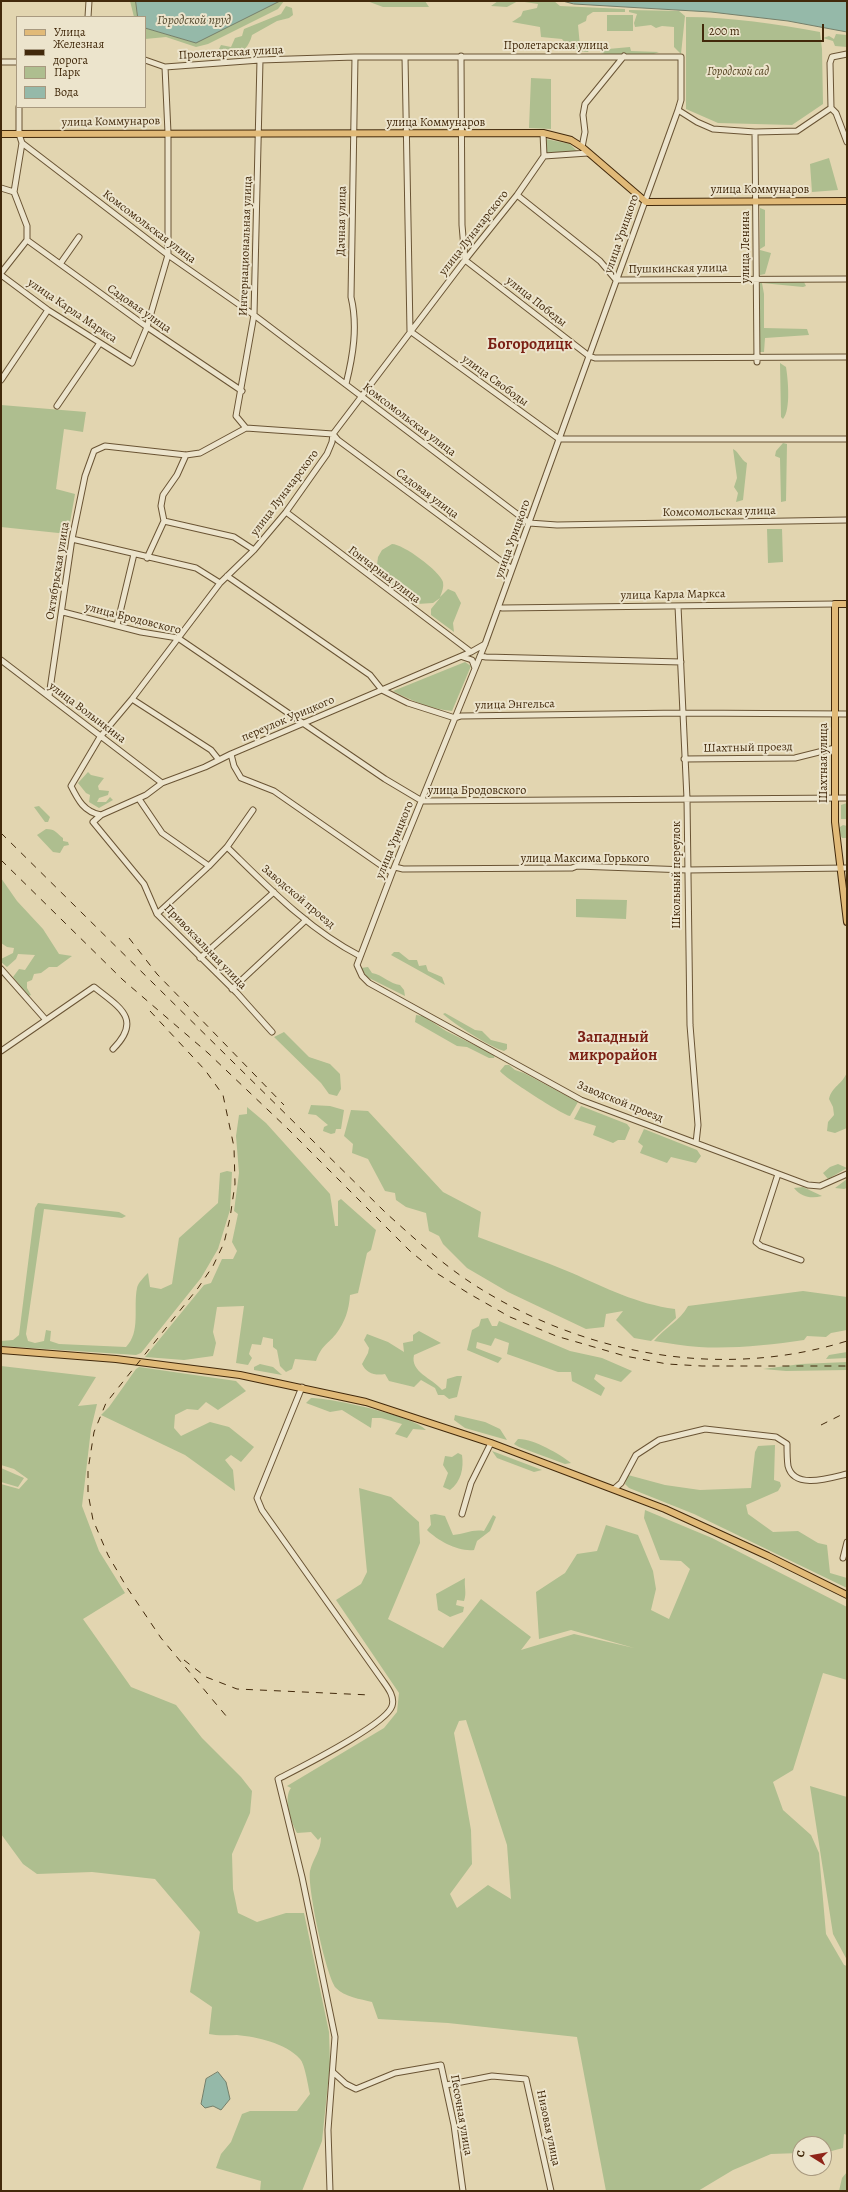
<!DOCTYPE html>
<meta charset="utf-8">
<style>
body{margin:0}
#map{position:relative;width:848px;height:2192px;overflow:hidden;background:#e2d5b0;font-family:Alegreya,serif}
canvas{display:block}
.frame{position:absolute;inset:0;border:2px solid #42290b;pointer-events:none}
.legend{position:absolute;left:16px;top:16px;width:130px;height:92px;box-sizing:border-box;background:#ece4cc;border:1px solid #a8997f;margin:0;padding:5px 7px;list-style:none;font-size:12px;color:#42290b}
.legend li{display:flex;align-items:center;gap:8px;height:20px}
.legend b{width:20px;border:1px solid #a8997f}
.north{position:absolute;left:792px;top:2136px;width:40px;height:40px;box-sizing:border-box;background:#ece4cc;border:1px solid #a8997f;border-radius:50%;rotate:281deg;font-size:11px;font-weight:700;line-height:16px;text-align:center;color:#42290b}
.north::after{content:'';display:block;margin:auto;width:14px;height:18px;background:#8f2418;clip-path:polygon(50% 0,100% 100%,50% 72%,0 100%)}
.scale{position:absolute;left:702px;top:24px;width:122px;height:18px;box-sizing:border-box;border:2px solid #42290b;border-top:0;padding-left:5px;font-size:12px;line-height:14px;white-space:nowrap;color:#42290b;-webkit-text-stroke:3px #ece4cc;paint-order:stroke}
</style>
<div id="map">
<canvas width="848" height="2192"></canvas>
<div class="frame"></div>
<ul class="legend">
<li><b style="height:5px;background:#e1ba78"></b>Улица</li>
<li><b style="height:5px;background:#42290b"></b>Железная дорога</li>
<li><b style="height:11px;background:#aebe8f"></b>Парк</li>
<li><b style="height:11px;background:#95b9a9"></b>Вода</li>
</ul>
<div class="north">С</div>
<div class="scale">200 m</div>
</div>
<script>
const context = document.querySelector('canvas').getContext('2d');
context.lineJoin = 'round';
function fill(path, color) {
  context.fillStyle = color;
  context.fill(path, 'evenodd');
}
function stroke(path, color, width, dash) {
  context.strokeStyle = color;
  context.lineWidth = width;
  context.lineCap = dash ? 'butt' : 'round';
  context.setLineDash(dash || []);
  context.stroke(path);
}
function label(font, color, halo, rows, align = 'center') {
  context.font = font + ' Alegreya,serif';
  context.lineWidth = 4;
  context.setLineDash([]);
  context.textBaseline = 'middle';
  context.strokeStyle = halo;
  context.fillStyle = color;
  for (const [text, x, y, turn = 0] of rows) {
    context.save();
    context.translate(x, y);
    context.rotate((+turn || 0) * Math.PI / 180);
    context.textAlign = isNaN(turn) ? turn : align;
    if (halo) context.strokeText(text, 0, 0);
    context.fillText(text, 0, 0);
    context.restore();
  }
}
const green = new Path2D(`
 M130,1H136L138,17H134Z
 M280,1H284L278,9L208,44L196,47L166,37L145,39V28L196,43Z
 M367,1H425L429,7H383Z
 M498,1H554L560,6L625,9V12H593L587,16L586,21L578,25L580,46L588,48L589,50L588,52L564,50L565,43L562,39L541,37L540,27L512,22L521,16L523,11L537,8L538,4L518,1L507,7L491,6Z
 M286,6L292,8L293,15L289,18L277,21L252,35C249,47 243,52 232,58L217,53L221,45L231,47L235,38L242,36L244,29L281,14Z
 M629,10L679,11L685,16L681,54L674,47V27L662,26L656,28L651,25L635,27L634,23L637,14L629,12Z
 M607,15H633V31H607Z
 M686,17C731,17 776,24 820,32L822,49L823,104L792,125L718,123L686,109Z
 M836,34L847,35V47L835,46L833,41L823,38L829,36L834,39Z
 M604,46L608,49L630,47L631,51L659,52L651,55L605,54L601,53Z
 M531,78L551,79V129L529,128Z
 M546,139L570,144L577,151L546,154Z
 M829,158L838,190L812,192L810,164Z
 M760,208L765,210V246L760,249Z
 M760,250L771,253L765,274L760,275Z
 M760,280L804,282L806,286L803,287L762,283L764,294V328L807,329L809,335L765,338L764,352H759Z
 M780,363L786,367C788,379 791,410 783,419L781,417Z
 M1,405L86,412L83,432L64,429L56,489L75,494L68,534L1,527Z
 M783,443L787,444L786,501L781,502L780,458L775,456L776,451Z
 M733,449C740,453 740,459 747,463L743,500L736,502L738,493L734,487L737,478Z
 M767,529H782L783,562L768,563Z
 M392,544C403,544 440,571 443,582C444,587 442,592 440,597L448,589L455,592L461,603L453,623L454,632L431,615V609L440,598L433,603L417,604L380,575L377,565L378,557L382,550Z
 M465,662L471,666L452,711C431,709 412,701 393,691Z
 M88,772L91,775L104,778L98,786L99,790L109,791L108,795L99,798L97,802H106L110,797L113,800L99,808L89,802L90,795L86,793L78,783Z
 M847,803V819H841V805Z
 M39,806L50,817L48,822H45L34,807Z
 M843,825L847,826V838H842L839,833L840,827Z
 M46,829C56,829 56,833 63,838V841L68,842L69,845L64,846L60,853L53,852L37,835Z
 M1,878L17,901L43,929L59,954L72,956L57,967H49L41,973L34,974L32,980L27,982V988L31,995L28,996L13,977L19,969L25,970L35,955L18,954L16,959L7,967L1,962V959L13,953L14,948L7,947L1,943Z
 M576,899L627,900L626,919L576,917Z
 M394,952H399L409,960H417L419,966L426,965L428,971L442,977L445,985L391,955Z
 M368,967L372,973C383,975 390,984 400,985L404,990L405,996L367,977L361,968Z
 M445,1013L475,1030L482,1031L491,1040L507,1044V1049L504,1051C490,1047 454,1024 443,1014Z
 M416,1015L423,1016L446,1031L495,1055L494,1058H489L467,1047L457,1046L415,1022Z
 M284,1032L309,1057L330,1064L340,1074L341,1089L337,1096L329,1094L321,1083L274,1037Z
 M505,1065H509L515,1070L524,1073L578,1102L570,1116C563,1115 502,1076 500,1071Z
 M847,1072V1128L835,1133L827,1131L828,1122L834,1115L833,1107L829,1099C832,1086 843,1084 847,1072Z
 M311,1105L330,1106L344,1110L341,1129H336L335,1133L331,1134L323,1131L324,1127L328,1125L316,1115L308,1114Z
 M581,1106L627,1124L630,1128L625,1140H618L613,1143L593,1135L596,1126L574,1119Z
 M247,1107L266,1123L330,1194L335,1226H338V1201L341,1199L376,1230L371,1250L367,1253L358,1293L350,1295C349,1310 345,1322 336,1334C326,1346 322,1345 316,1361L295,1359L292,1369L286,1372L280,1366L277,1350L273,1347V1339L263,1337L261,1345L252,1344L249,1354L252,1358L248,1365L236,1363L244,1306L217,1307L213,1332L216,1343L213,1356L184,1360L145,1357L204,1285L211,1283L222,1259H233L237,1251L232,1242L238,1214L234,1211L239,1173L236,1136L239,1115L247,1114Z
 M351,1110L368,1111L443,1192L481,1212L478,1237C509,1249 541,1260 572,1273C606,1288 637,1304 675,1309L676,1318L651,1341L634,1338L616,1320L623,1311L606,1314L604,1327L586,1329L508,1292L467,1268L443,1244L439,1236L429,1231L426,1213L406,1207L396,1200L395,1193L385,1191L368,1159L352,1153L353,1144L344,1136Z
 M644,1129L697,1150L701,1156L696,1163L671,1157L667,1163L640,1153L643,1146L638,1142Z
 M838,1164L847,1168L828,1179L823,1173L830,1167Z
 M227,1171L232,1172L230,1210L218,1249L201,1278L141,1353L136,1355L1,1346V1341L13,1340L19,1335L35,1208L38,1203L119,1212L126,1216L122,1218L44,1209L26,1334L28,1341L35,1343L44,1341L46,1330L51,1331L50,1341L59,1344L126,1347C141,1332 133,1307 137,1288C138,1283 144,1277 148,1273L150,1287L161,1289L172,1284L179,1238L218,1203L220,1173Z
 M847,1179V1188L844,1189L835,1188Z
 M803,1187L822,1196C811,1199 801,1197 794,1188Z
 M803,1291L847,1297V1330L831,1333L826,1337L807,1336L804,1340C770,1345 733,1349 699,1347C684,1346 669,1343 654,1341C664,1328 680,1321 688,1306Z
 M488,1318L492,1326H497L499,1321L570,1351L602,1358L632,1371L621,1382L596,1374L594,1379L605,1388L601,1396L572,1381L571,1372H558L507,1354L509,1343L495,1338L491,1346L477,1342L476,1348L502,1358L498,1363L467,1350L472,1330L479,1326L481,1319Z
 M419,1331L441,1343L414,1355C410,1372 432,1378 442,1390L446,1388L447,1379L457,1376H462L457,1397L449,1399L444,1395H438L435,1388L421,1380L414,1387L389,1381L385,1374C375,1376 366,1373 362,1364L368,1353L369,1348L364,1340L367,1334L388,1342L404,1352L403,1343L413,1341V1335Z
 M847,1352V1358L826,1359L829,1355Z
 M847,1362V1370L786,1371L763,1369L801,1364Z
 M260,1364L273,1367L282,1375L254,1370V1367Z
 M1,1366L96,1377L78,1406L97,1404L91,1429L82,1506L99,1551L125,1593L83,1619L131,1687L176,1705L202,1738L241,1777L252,1791L250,1813L232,1854L233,1889L238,1913L257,1922L286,1913H304L329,2032L330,2064L322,2141L302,2191H260L261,2181L216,2168L221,2154L231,2142L242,2114L250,2111H297L310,2094C308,2086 305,2064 300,2059C286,2043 257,2037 237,2035C227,2035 218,2036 209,2034L212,2007L190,1992L200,1932L155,1879L92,1872L37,1874L23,1864L1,1834V1484L19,1489L28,1479L14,1469L1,1465Z
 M139,1367L236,1381L246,1391L218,1410L206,1402L198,1410L187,1409L175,1415L174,1428L181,1436L210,1422L229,1427L254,1447L241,1462L231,1455L225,1460L233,1470L235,1491L185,1455L101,1415L109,1407L136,1369Z
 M311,1398C331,1398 414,1416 426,1430L413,1429L407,1438L395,1434L402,1424L381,1418H372L371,1428L342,1410L330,1412L306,1403Z
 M455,1415L485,1422L500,1429L507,1440L465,1428L454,1420Z
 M518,1439C532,1438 560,1454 571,1463L565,1464L519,1447L514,1444Z
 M775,1445L774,1480L780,1482L781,1486L778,1491L746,1505L748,1514L773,1532L798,1531L818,1543L827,1545L830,1573L847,1578V1588L694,1514L629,1488L625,1484L628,1475L665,1485L700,1490L751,1488L755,1452L758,1446Z
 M492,1451L542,1470L534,1472L497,1458Z
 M458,1453L462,1455C464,1468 461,1482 450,1490L443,1487L448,1473L443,1465L445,1456L452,1457Z
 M1,1468L24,1478L18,1487L1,1482Z
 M359,1488L391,1497L419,1522L420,1543L388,1619L443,1648L481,1599L531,1637L521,1650L574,1634L634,1648L571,1630L539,1639L536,1592L565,1573L577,1554L597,1551L606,1525L638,1535L653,1571L656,1589L651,1610L669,1619L690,1569L681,1561L660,1560L644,1518L645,1510L712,1538L847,1607V1680L823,1673L793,1770L773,1782L783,1810L811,1835L819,1853L826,1934L844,1965L847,1966V2135L844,2134L843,2148L824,2153V2144H800V2153L771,2154L733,2170L698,2191H606L577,2037L448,2023L378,2019L372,2002C361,1999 344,1997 336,1988C326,1976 307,1886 310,1871C313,1858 321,1851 321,1837L318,1840L311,1832L297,1833C291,1822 283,1798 291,1788L287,1786L384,1728L397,1712L399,1693L336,1600L361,1584L367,1572ZM466,1720L507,1845L511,1899L488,1885L457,1908L450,1894L472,1864L471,1830L454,1733L459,1721Z
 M435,1514L445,1516L453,1535C465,1534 472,1529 484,1531L493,1515L496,1517L490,1531L477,1541L474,1550C459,1552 438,1541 427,1530L431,1525L430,1515Z
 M465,1578C464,1587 467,1593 464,1601L457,1600L456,1605L464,1607L463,1612L450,1617L438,1610L436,1594Z
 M810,1786L847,1797V1960L833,1934Z
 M847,2172V2191H839L842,2178Z`);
const water = new Path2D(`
 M136,1H280L196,43L145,28V17H138Z
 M563,1H847V32L788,21L711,12L574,4Z
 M218,2072L226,2082L230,2099L221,2110L213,2106L205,2108L201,2104L206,2079Z`);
const minor = new Path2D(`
 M88,17L89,1
 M461,56L462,225L465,260L589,356L595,358L847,357
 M405,57L410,331L559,439H847
 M145,60L165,67L260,60L355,57H681V100L678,110L697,122L713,129L755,132L797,131L831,108L830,63L832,57L847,54
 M1,62H17
 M831,108L836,113L847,142
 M678,110L485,644L392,873L357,965L362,976L369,983L581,1100L808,1185L820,1186L847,1174
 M755,132L757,362
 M22,143L168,255L254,315L529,523L557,525L847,520
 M582,147L585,132L583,115L585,104L624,56
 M544,156L588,153
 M1,188L14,192
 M517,195L600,261L616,280L847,279
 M27,240L147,327L242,391
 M60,264L79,237
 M1,273L27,240V226L14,192L22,143L19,134V107
 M1,275L48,310L132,363L147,327L168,255V133L165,67
 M1,380L48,310
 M346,384C353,356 358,326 351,297L355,57
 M57,406L100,343
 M246,428L236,416L254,315L260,60
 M333,434L338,440L512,569
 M286,512L471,652
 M164,521L234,537L254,550
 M72,539L196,568L220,583
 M147,558L164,521L161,506L163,495L177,475L186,455
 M227,576L370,675L382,690L408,703L455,718L461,716L682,713L847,714
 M678,606L687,799L690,1025L698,1125L696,1143
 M499,607L502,608L835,604
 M63,612L141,632L178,638L385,779L422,801L847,798
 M117,625L134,554
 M480,656L486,657L681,662
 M463,657L472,660L475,668
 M1,660L162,783
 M49,696L72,539L85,476L94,451L105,446L186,455L200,453L246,428L333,434
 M132,699L211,750L219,760
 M231,754L234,766L241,778L274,791L392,873
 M684,759L795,758L835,748
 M139,799L162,833L209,866L157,914
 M101,815C84,812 78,800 71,786L100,737L132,699L220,583L254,550L286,512L327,454L332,442L333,434L465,260L517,195L544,156L543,133
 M227,847C268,887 309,930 360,956
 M209,866L227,847L253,810
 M395,867L403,869L572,868L577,866L687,870L847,868
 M200,958L274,892
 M1,969L46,1020
 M232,989L306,920
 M272,1032L237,993L157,914L144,884L93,822L101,815L146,795L162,783L205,767L231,754L471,652L485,644
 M1,1051L94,987C119,1007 143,1019 113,1049
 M778,1174L756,1242L761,1246L801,1260
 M302,1387L257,1498L262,1510L383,1681C388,1688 395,1697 392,1706C386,1725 299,1768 278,1779L302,1877L335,2037L328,2130L330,2191
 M614,1489L621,1483L636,1455L659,1440L705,1429L776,1437L787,1444C787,1451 787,1459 788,1466C794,1490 830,1478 847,1474
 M462,1514L471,1483L491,1443
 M843,1558L847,1542
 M334,2073L346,2084L356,2089L395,2073L441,2065L454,2125L463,2191
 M446,2085L492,2076L526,2079L551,2191`);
const major = new Path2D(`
 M1,134L543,133L571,140L582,147L646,202L847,201
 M847,604H835V822L847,922
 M1,1350L116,1359L240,1375L366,1402L491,1443L665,1509L768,1556L847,1595`);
const rail = new Path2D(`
 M1,833L386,1213C415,1239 443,1265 476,1286C585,1355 722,1380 847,1341
 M1,860L123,980L208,1053L288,1129L410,1251L438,1274L468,1293L510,1317L556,1336L625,1356L667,1364L702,1366H847
 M129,938L157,974L284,1105
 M150,1011L205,1070L223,1095L234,1147L235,1184L230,1218L224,1243L213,1266L198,1288L106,1403L94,1432L88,1470V1493L93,1520L108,1555L126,1586L161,1638L227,1717
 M821,1425L847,1412
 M184,1660L206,1677L237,1689L370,1695`);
const streetNames = [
 ["Пролетарская улица",556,46],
 ["Пролетарская улица",231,53,-3],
 ["улица Коммунаров",111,122,-1],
 ["улица Коммунаров",436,123],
 ["улица Коммунаров",760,190],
 ["Дачная улица",342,221,-89],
 ["Комсомольская улица",149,227,37],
 ["улица Луначарского",474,233,-52],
 ["улица Урицкого",622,234,-71],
 ["Интернациональная улица",246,246,-88],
 ["улица Ленина",746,247,-90],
 ["Пушкинская улица",678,269,-1],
 ["улица Победы",536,302,38],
 ["Садовая улица",139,309,35],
 ["улица Карла Маркса",72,311,34],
 ["улица Свободы",495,381,36],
 ["Комсомольская улица",409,420,37],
 ["улица Луначарского",285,493,-53],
 ["Садовая улица",427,494,37],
 ["Комсомольская улица",719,512,-1],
 ["улица Урицкого",513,539,-70],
 ["Октябрьская улица",58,571,-81],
 ["Гончарная улица",384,575,37],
 ["улица Карла Маркса",673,595,-1],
 ["улица Бродовского",133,619,14],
 ["улица Энгельса",515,705,-1],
 ["улица Волынкина",87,713,37],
 ["переулок Урицкого",288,719,-23],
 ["Шахтный проезд",748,748,-1],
 ["Шахтная улица",824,763,-90],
 ["улица Бродовского",477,791],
 ["улица Урицкого",395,840,-68],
 ["улица Максима Горького",585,859],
 ["Школьный переулок",677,875,-90],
 ["Заводской проезд",298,897,40],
 ["Привокзальная улица",205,947,46],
 ["Заводской проезд",620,1102,22],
 ["Песочная улица",461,2115,80],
 ["Низовая улица",548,2128,78]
];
const parkNames = [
 ["Городской сад",738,72]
];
const waterNames = [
 ["Городской пруд",194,21]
];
const districtNames = [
 ["Богородицк",530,345],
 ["Западный",613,1038],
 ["микрорайон",613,1056]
];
fill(green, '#aebe8f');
fill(water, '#95b9a9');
stroke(water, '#747f6a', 1);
stroke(minor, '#6a5434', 7);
stroke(major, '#42290b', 8);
stroke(minor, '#ece4cc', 5);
stroke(major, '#e1ba78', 6);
stroke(rail, '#42290b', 1, [7, 7]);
label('12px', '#42290b', '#ece4cc', streetNames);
label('italic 12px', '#584725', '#ece4cc', parkNames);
label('italic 13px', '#574d32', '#ece4cc', waterNames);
label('bold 16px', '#7a1f14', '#ece4cc', districtNames);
</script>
